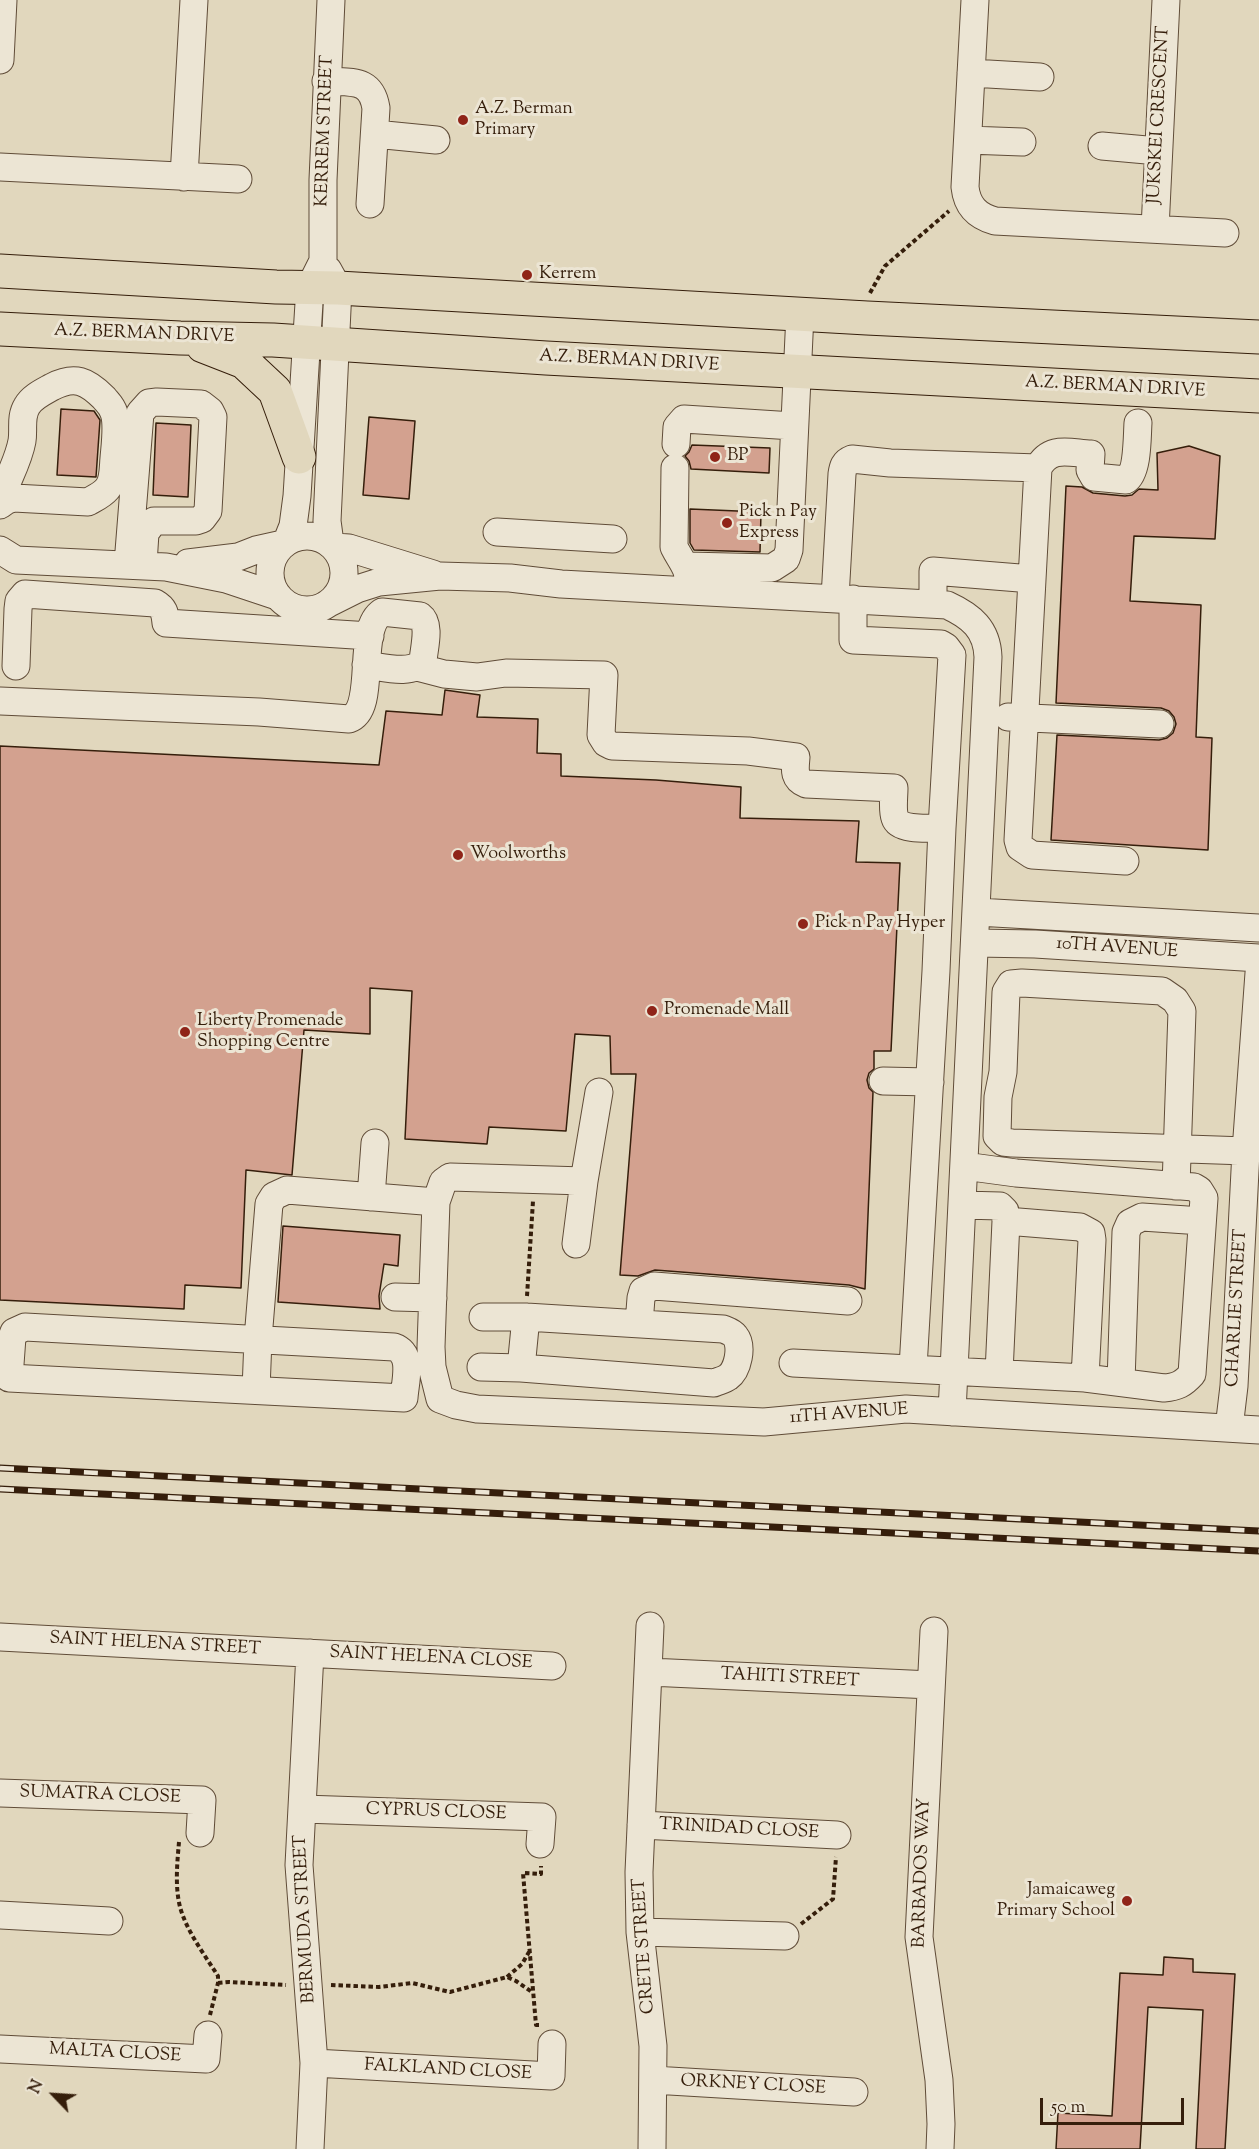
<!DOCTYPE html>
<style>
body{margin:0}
#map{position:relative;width:1259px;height:2149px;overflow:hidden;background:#e1d7bd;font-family:"Sorts Mill Goudy",serif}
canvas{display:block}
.north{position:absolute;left:24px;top:2065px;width:60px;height:60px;-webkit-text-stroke:4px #ece5d4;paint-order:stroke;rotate:295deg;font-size:16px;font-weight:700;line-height:24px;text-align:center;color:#351e0b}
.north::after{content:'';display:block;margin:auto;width:21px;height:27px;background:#351e0b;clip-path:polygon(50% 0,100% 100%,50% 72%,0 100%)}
.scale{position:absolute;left:1040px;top:2098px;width:144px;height:27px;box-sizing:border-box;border:3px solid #351e0b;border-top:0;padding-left:8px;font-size:18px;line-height:21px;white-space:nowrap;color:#351e0b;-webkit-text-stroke:4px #ece5d4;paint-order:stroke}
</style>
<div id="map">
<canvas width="1259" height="2149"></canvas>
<div class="north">N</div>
<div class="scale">50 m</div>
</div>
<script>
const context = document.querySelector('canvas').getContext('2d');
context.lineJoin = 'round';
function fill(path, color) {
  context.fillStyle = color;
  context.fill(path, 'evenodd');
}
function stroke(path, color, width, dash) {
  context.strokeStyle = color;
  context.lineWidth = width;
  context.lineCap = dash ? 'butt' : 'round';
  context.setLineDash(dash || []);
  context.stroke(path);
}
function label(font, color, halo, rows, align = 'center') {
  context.font = font + ' "Sorts Mill Goudy",serif';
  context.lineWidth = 6;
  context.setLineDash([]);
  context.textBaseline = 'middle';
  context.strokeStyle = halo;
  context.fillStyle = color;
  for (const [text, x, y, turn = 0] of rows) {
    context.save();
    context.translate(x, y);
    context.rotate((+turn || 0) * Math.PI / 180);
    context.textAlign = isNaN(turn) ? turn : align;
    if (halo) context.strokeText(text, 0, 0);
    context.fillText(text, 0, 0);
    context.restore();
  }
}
const building = new Path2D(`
 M61,409L94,411L100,420L96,477L57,475Z
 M369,417L415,421L409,499L363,495Z
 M156,423L191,425L188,497L153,495Z
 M692,445L770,448L769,473L691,469L689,461L685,456L689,452Z
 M1189,446L1220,456L1215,539L1134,536L1130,601L1201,605L1196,737L1212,738L1208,850L1051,840L1057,735L1159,740L1167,738L1173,733L1176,724L1174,717L1169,711L1161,708L1056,703L1066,486L1082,487L1093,493L1125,496L1132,495L1139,489L1158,490L1157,453Z
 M690,509L761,512L760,552L694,550L690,543Z
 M445,690L480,695L477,717L538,719L537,753L561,754V776L656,780L741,787L740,818L859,821L856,862L900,863L891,1051H874V1069L869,1073L867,1080L869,1088L873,1092L865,1289L849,1285L655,1270L638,1276L620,1275L636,1074H611L610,1036L575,1034L566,1131L489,1127L487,1144L405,1139L412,991L370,988V1034L304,1030L292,1175L246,1170L241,1288L185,1285L184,1309L0,1300V746L379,765L386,711L442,715Z
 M283,1226L400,1235L398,1266L384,1264L379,1296L380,1309L278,1302Z
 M1164,1957L1193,1959V1972L1235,1974L1225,2149H1196L1203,2010L1148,2007L1140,2149H1056L1058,2113L1112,2116L1120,1973L1163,1975Z`);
const path = new Path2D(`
 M870,293L885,266L949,211
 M527,1296L533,1201
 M179,1842C177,1865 174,1894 183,1916C191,1937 206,1957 218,1976V1983L210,2015
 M801,1924L833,1899L836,1857
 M507,1977L522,1964L529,1952
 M218,1983L229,1982L286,1985
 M331,1985L379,1987L412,1983L450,1992L507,1977L516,1981L532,1992
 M539,2025H536L523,1873L541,1874V1866`);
const minor = new Path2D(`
 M975,0L965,187C967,206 977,216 995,221L1225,233
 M0,60L3,0
 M971,73L1040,77
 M326,81C352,83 371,78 376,108L370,204
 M375,134L436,140
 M968,140L1022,142
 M1102,146L1158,151
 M0,167L238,179
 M184,177L194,0
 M1155,229L1166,0
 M328,270L338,288L327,521L330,543
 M676,444L677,427L684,419L793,426
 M675,468L674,547C681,561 689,568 689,584
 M0,501C6,481 18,463 22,441C24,429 20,417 27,406C32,397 43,392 52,387C75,375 87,381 104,398C108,403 112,406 114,413C118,424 115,446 114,458C113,468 114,481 107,489C102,495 95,498 88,502L14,498L7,500L0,505
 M497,532L613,539
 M270 573a37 37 0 1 1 74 0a37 37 0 1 1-74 0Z
 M287,541L293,526L297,496L310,287L323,261V180L331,0
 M334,547L349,548L433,574
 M0,550L16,560L166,567L226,579L277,596
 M188,563L238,557L256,550L283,544
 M128,564L140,413L149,403L157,402L201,404L210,411L213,417L208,511L202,519L196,521H154L145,533L143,564
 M687,566L772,568L786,559L789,550L800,314
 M835,598L842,474C843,467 844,462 852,459L890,463L1038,468
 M853,599V640L941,644L946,647L952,655L942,828L936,971L913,1368
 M327,604L357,589L379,582L440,576L510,578L561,584L947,605C971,616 987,629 988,657L952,1412
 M933,604V571L1032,579
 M16,666L18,609L19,601L25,594L155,603C164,608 165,613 166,623L370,636
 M417,667L444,674L477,677L506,673L604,675L601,735L606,743L612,746L748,751L796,757C795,769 793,779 806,784L894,788C894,797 892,810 895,818C899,831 930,828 942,828
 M0,701L259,712L349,719C378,709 355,630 382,612L420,616C431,624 424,648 423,661C412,676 383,667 366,665
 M1008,717L1160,724
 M1125,861L1032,855L1020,847L1018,840L1038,468C1050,445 1069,453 1091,454L1090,470L1094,477L1126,480C1138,472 1137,437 1138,423
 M977,912L1259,928
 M975,943L1035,944L1259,958
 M883,1081L930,1082
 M1176,1186L1182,1011L1175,1000L1162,991L1022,983L1011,984L1006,992L1003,1072L998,1097L997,1136L1003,1142L1012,1143L1246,1151
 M371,1197L375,1143
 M436,1202L431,1347L432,1367L440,1399L456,1405L477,1409L764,1422L906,1409L1259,1430
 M962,1205L1000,1206L1005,1211L1006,1221
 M576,1244L584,1181
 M395,1297L433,1298
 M483,1317H526L723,1329C728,1331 732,1332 735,1336C743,1346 738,1370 728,1377C724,1380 718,1381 714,1383L521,1368L526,1317
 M639,1324L641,1298L643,1291L654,1286L848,1301
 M25,1327L394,1347C414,1354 405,1381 404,1398L9,1378L12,1337L14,1332Z
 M793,1363L1085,1378L1164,1388C1177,1387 1183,1384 1192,1374L1204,1198L1199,1190L1194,1187L1016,1173L964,1166
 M481,1367L521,1368
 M999,1373L1006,1221L1080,1227L1091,1233L1092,1240L1085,1378
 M1121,1382L1126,1232L1130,1223L1142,1217L1202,1221
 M256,1390L258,1339L269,1204L274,1196L287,1190L436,1202L443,1182L450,1177L584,1181L599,1092
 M1229,1428L1234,1386L1246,1151L1259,973
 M650,1626L639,1872L640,1932L653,2046L652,2149
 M934,1631L919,1937L939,2080L941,2124L940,2149
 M0,1637L552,1666
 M310,1653L299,1865L314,2063L310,2149
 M649,1672L931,1685
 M0,1793L202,1800L200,1833
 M303,1809L542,1817L540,1844
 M641,1825L837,1835
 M0,1915L109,1921
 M640,1932L785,1936
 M0,2049L206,2059L208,2035
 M314,2063L551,2076L552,2044
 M653,2080L854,2092`);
const major = new Path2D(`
 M0,271L276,287L338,288L867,318L1259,337
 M0,329L180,338L273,340L546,358L1259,396
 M203,346L244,362L275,391L299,457`);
const rail = new Path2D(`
 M0,1468L1259,1531
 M0,1489L1259,1551`);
const markers = [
 [463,120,6,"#8f2418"],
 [527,275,6,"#8f2418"],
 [715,457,6,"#8f2418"],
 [727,523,6,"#8f2418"],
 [458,855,6,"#8f2418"],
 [803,924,6,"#8f2418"],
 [652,1011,6,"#8f2418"],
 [185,1032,6,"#8f2418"],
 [1127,1901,6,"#8f2418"]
];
const poiNames = [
 ["A.Z. Berman",475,110],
 ["Primary",475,131],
 ["Kerrem",539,275],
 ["BP",727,457],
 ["Pick n Pay",739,513],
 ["Express",739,534],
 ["Woolworths",470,855],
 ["Pick n Pay Hyper",815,924],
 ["Promenade Mall",664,1011],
 ["Liberty Promenade",197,1022],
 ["Shopping Centre",197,1043],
 ["Jamaicaweg",1115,1891,"right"],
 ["Primary School",1115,1912,"right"]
];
const streetNames = [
 ["JUKSKEI CRESCENT",1160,115,-87],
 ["KERREM STREET",326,131,-88],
 ["A.Z. BERMAN DRIVE",144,335,2],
 ["A.Z. BERMAN DRIVE",629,362,3],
 ["A.Z. BERMAN DRIVE",1115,388,3],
 ["10TH AVENUE",1117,949,4],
 ["CHARLIE STREET",1238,1308,-87],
 ["11TH AVENUE",849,1415,-4],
 ["SAINT HELENA STREET",155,1645,3],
 ["SAINT HELENA CLOSE",431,1659,3],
 ["TAHITI STREET",790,1679,3],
 ["SUMATRA CLOSE",100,1796,2],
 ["CYPRUS CLOSE",436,1813,2],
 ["TRINIDAD CLOSE",739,1830,3],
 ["BARBADOS WAY",923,1873,-88],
 ["BERMUDA STREET",306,1919,-93],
 ["CRETE STREET",645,1946,-94],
 ["MALTA CLOSE",115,2054,3],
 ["FALKLAND CLOSE",448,2071,3],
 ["ORKNEY CLOSE",753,2086,3]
];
fill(building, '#d3a18f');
stroke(building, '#351e0b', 1.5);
stroke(minor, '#604c38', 29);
stroke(major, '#351e0b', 35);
stroke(path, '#351e0b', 4, [4.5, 3]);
stroke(minor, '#ece5d4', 27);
stroke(major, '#e1d7bd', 33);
stroke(rail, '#351e0b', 7);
stroke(rail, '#ece5d4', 4.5, [14]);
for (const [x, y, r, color] of markers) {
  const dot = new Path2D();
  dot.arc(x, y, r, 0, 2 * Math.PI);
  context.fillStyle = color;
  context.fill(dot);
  stroke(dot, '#ece5d4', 2);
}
label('18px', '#351e0b', '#ece5d4', poiNames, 'left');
label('18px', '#351e0b', '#ece5d4', streetNames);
</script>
